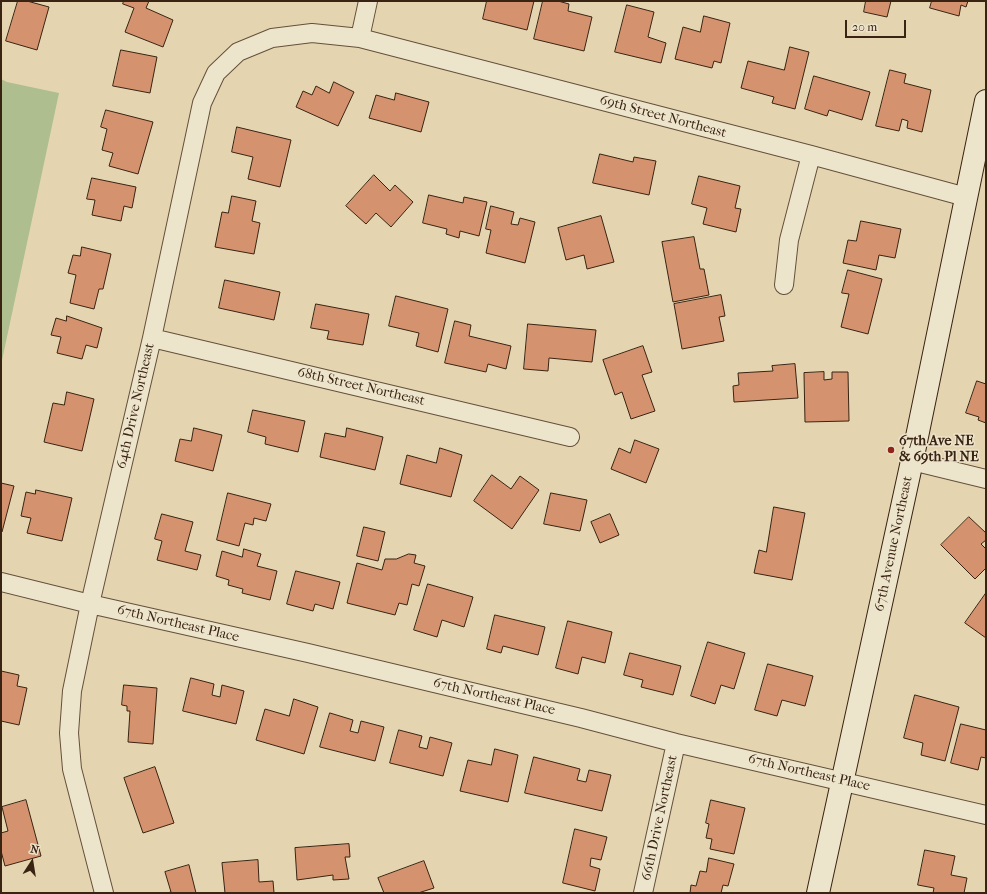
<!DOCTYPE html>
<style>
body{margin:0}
#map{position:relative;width:987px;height:894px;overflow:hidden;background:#e4d5b0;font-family:"IM FELL French Canon",serif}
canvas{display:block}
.frame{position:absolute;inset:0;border:2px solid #392312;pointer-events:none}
.north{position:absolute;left:12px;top:842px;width:40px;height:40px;-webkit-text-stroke:3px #ede4cc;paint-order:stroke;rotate:12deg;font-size:11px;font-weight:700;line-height:16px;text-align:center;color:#392312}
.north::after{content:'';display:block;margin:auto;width:14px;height:18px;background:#392312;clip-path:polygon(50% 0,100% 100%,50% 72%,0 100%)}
.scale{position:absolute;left:845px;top:20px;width:61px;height:18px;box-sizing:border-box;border:2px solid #392312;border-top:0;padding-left:5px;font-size:12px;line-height:14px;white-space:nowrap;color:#392312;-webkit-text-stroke:3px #ede4cc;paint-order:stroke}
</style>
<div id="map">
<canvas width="987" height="894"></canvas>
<div class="frame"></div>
<div class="north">N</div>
<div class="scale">20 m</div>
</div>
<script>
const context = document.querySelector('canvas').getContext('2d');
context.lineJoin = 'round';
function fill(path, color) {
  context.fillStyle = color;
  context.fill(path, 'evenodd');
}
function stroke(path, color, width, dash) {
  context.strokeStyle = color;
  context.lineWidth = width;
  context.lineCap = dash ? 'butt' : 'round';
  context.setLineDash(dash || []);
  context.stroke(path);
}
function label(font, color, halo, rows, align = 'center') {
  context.font = font + ' "IM FELL French Canon",serif';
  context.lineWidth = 3;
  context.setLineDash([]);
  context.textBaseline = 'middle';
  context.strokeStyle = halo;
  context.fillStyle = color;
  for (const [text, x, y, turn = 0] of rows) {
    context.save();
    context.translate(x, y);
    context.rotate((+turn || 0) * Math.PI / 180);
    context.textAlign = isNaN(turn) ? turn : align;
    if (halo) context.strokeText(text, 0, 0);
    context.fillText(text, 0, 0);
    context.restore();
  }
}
const green = new Path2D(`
 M1,79L7,82L59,93L1,365Z`);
const building = new Path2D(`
 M18,1H27L49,7L37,50L6,41Z
 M124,1H149L146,8L173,20L163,47L125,32L134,8L123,4Z
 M487,1H534L527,30L483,19Z
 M543,1H558L569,4L568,11L592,17L584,51L534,39Z
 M866,1H891L887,17L864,12Z
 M932,1H968L966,7L961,5L959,16L930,8Z
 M627,5L654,12L648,37L666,43L661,63L615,52Z
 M704,16L730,23L721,63L714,61L712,68L675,59L683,27L700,32Z
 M790,47L809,52L795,109L772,103L774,97L741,88L748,61L784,70Z
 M121,50L157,57L150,93L113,86Z
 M890,70L906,74L904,83L931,90L922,132L907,128L908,121L902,119L899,131L876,126Z
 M814,76L870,92L862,120L829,110L827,116L805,109Z
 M334,82L354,92L338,126L296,107L303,91L312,95L316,86L329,93Z
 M396,93L429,102L421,132L369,118L376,95L394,100Z
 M106,110L153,122L138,174L109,166L113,153L102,150L107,129L101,127Z
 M237,127L291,140L280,187L248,179L253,157L232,152Z
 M600,154L633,162L634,157L656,161L649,195L593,183Z
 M374,175L390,191L395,185L413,202L391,227L376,213L366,224L346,206Z
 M699,176L740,186L735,208L741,209L736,232L703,224L707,208L692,204Z
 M92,178L136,187L132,208L124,206L121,221L92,215L95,200L87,199Z
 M429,195L463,203L464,197L487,202L479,236L460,231L459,238L446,234L447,229L423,223Z
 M232,196L256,201L252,221L260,223L254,254L215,247L222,212L228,213Z
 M491,206L514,212L511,224L518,225L520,218L535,222L525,263L486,253L491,230L486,229Z
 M601,216L614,262L587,269L584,255L566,260L558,228Z
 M861,221L901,229L895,258L879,255L876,270L843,263L848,240L856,241Z
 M694,237L700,269H704L709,295L673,302L662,242Z
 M82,247L111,254L103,289H99L94,309L70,303L76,275L68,273L73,255L80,256Z
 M848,270L882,279L868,334L841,327L849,294L842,293Z
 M225,280L280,292L274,320L219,308Z
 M721,295L725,316L719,317L724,341L682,349L674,304Z
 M396,296L448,309L438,352L416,346L419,333L389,326Z
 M316,304L369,314L363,345L327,339L329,331L311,328Z
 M67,316L102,328L97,348L86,345L82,359L57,353L61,337L51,335L56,318L66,321Z
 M455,321L471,325L469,336L511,346L506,369L488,364L486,372L445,363Z
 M528,324L596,330L592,362L549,358L548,371L524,369Z
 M643,346L652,372L642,375L655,411L631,419L622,392L615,395L603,360Z
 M795,364L798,398L734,402L733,386L739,385L738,373L773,371L772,366Z
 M824,372V380L832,379V372H848L849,421L805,422L804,373Z
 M977,381L986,384V423L978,420L979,417L966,413Z
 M67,392L94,399L82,451L44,442L53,403L64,405Z
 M253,410L305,421L298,452L265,444L266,437L248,432Z
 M194,428L222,435L213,471L175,461L180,439L191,441Z
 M347,428L383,437L375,470L320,457L325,433L345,437Z
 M635,440L659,449L646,483L611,469L619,448L630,453Z
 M440,448L462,455L451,497L400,484L407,455L436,463Z
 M492,475L511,489L520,476L539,490L512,529L474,501Z
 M1,483L14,486L2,532H1Z
 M36,490L72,498L62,541L27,533L31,518L21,516L26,492L35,494Z
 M228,493L271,504L266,521L254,518L253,525L245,523L239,546L217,540Z
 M551,493L587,500L580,531L544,524Z
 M774,507L805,513L792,580L754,573L759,550L766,552Z
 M162,514L193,522L185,551L201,555L197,570L157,560L162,541L155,539Z
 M610,514L619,535L600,543L591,522Z
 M969,517L986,533V540L981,544L986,549V568L975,579L941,545Z
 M364,527L385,532L378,561L357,556Z
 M244,549L261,554L257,566L277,571L270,600L242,593L243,589L228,585L229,580L216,576L222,551L242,557Z
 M409,554L416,555L414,563L425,566L419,586L412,584L407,605L399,603L395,615L347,603L357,563L382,570L385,559H396Z
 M296,571L340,582L333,609L315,604L313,611L287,604Z
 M428,584L473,597L464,627L442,620L437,637L414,630Z
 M986,593V638L965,623Z
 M495,615L545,627L538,655L503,646L501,653L487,649Z
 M568,621L612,632L605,663L582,657L578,674L556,668Z
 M708,642L745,653L734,689L721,685L715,704L691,696Z
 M630,653L681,666L673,695L641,687L643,680L624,675Z
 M768,664L813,676L805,706L782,700L777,716L755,710Z
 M1,671L19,675L17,686L27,688L19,725L1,721Z
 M191,678L214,684L212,695L220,697L222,685L244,691L236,724L183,711Z
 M124,685L157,688L153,744L128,742L130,711H127V706L122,705Z
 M915,695L959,707L945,761L921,755L923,743L904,738Z
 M294,699L318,707L304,754L256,740L265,709L289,716Z
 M330,713L353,720L350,731L358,733L361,721L384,727L375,761L320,747Z
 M961,724L986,730V758L981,757L978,770L951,763Z
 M399,730L422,736L419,747L427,749L430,737L452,743L443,776L390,763Z
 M495,749L518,755L508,802L460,791L468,760L491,765Z
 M534,757L580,769L577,780L586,782L589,770L611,775L602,811L525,793Z
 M155,767L174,823L143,833L124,778Z
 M26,800L41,856L5,866L1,851V833L8,831L2,807Z
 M711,800L745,808L734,854L710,849L712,839L706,838L709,824L706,823Z
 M575,829L607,837L601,860L591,858L590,866L600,869L595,891L563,883Z
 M349,844L350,857H345L349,879L333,880V875L297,880L295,848Z
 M925,850L955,856L951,875L967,878L964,893H933L934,888L918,885Z
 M709,858L734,864L728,886L723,885L721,893H690L691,885L696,886L700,871L706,872Z
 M258,860L259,882L273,881L274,893H225L222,863Z
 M424,861L434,888L418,893H384L378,878Z
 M189,865L196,893H167L171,892L165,872Z`);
const street = new Path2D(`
 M360,38L368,1
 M784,285L789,240L811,155
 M152,338L570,437
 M912,461L986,479
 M1,582L90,604L308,653L581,718L676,743L986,815
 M104,893L72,769L69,733L72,691L90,604L152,338L202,103L216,73L238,52L272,38L312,33L360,38L811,155L966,197
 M643,893L676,743`);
const secondary = new Path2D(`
 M818,893L912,461L986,101`);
const markers = [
 [891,450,4,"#8f2418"]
];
const streetNames = [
 ["69th Street Northeast",663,117,15],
 ["68th Street Northeast",361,387,13],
 ["64th Drive Northeast",136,406,-77],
 ["67th Avenue Northeast",894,544,-78],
 ["67th Northeast Place",178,624,13],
 ["67th Northeast Place",494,697,13],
 ["67th Northeast Place",809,773,13],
 ["66th Drive Northeast",660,818,-78]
];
const poiNames = [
 ["67th Ave NE",899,442],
 ["& 69th Pl NE",899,458]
];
fill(green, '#afbe8f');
fill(building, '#d5926f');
stroke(building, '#392312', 1);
stroke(street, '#64503a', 20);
stroke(secondary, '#392312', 24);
stroke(street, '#ede4cc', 18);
stroke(secondary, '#ede4cc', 22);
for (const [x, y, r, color] of markers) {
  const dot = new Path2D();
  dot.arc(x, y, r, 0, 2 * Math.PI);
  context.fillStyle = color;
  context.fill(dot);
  stroke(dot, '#ede4cc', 1.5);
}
label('14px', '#392312', '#ede4cc', streetNames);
label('bold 14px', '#392312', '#ede4cc', poiNames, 'left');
</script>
